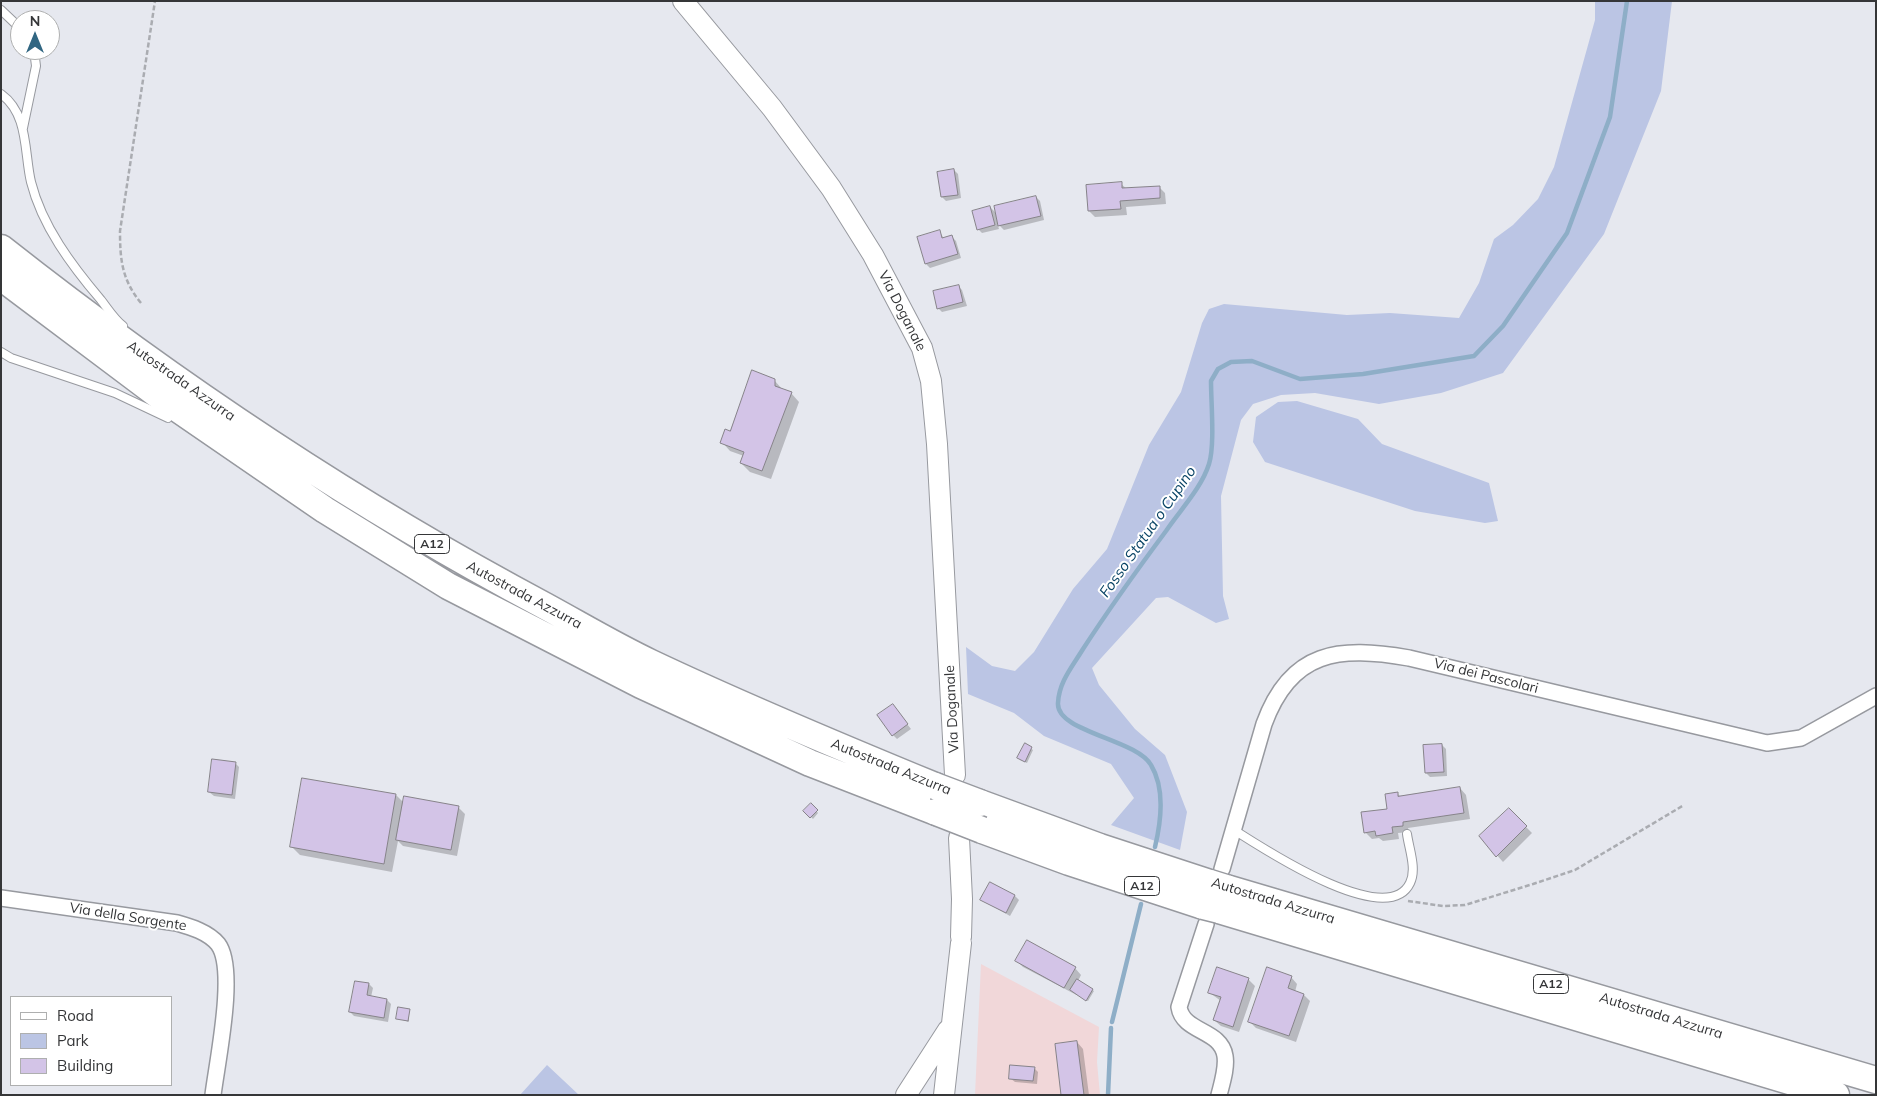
<!DOCTYPE html>
<style>
body{margin:0}
#map{position:relative;width:1877px;height:1096px;overflow:hidden;background:#e6e8ef;font-family:Mulish,sans-serif}
canvas{display:block}
.frame{position:absolute;inset:0;border:2px solid #353638;pointer-events:none}
.legend{position:absolute;left:10px;top:996px;width:162px;height:90px;box-sizing:border-box;background:#fff;border:1px solid #aeafaf;margin:0;padding:6px 9px;list-style:none;font-size:15px;color:#353638}
.legend li{display:flex;align-items:center;gap:10px;height:25px}
.legend b{width:25px;border:1px solid #aeafaf}
.north{position:absolute;left:10px;top:10px;width:50px;height:50px;box-sizing:border-box;background:#fff;border:1px solid #aeafaf;border-radius:50%;rotate:0deg;font-size:14px;font-weight:700;line-height:20px;text-align:center;color:#353638}
.north::after{content:'';display:block;margin:auto;width:18px;height:22px;background:#316682;clip-path:polygon(50% 0,100% 100%,50% 72%,0 100%)}
</style>
<div id="map">
<canvas width="1877" height="1096"></canvas>
<div class="frame"></div>
<ul class="legend">
<li><b style="height:6px;background:#fff"></b>Road</li>
<li><b style="height:14px;background:#bbc5e4"></b>Park</li>
<li><b style="height:14px;background:#d3c4e7"></b>Building</li>
</ul>
<div class="north">N</div>
</div>
<script>
const context = document.querySelector('canvas').getContext('2d');
context.lineJoin = 'round';
function fill(path, color) {
  context.fillStyle = color;
  context.fill(path, 'evenodd');
}
function stroke(path, color, width, dash) {
  context.strokeStyle = color;
  context.lineWidth = width;
  context.lineCap = dash ? 'butt' : 'round';
  context.setLineDash(dash || []);
  context.stroke(path);
}
function label(font, color, halo, rows, align = 'center') {
  context.font = font + ' Mulish,sans-serif';
  context.lineWidth = 4;
  context.setLineDash([]);
  context.textBaseline = 'middle';
  context.strokeStyle = halo;
  context.fillStyle = color;
  for (const [text, x, y, turn = 0] of rows) {
    context.save();
    context.translate(x, y);
    context.rotate((+turn || 0) * Math.PI / 180);
    context.textAlign = isNaN(turn) ? turn : align;
    if (halo) context.strokeText(text, 0, 0);
    context.fillText(text, 0, 0);
    context.restore();
  }
}
const industrial = new Path2D(`
 M981,964L1099,1027L1097,1062L1100,1095H975Z`);
const green = new Path2D(`
 M1595,1H1672L1661,91L1604,234L1503,373L1441,393L1379,404L1315,393L1281,395L1253,404L1241,420L1221,496L1223,596L1229,619L1216,623L1168,597L1156,598L1092,668L1099,685L1135,729L1165,755L1187,812L1180,850L1111,825L1134,798L1111,764L1044,736L1014,713L968,694L966,647L992,666L1015,671L1034,652L1073,589L1107,549L1149,445L1181,392L1202,323L1209,309L1224,304L1347,315L1390,313L1459,318L1479,283L1494,239L1513,225L1538,199L1554,167L1595,20Z
 M1297,401L1358,419L1382,444L1489,483L1498,521L1485,523L1415,511L1265,462L1253,442L1256,417L1278,402Z
 M547,1065L579,1095H520Z`);
const shadow = new Path2D(`
 M954,170L958,174L961,198L946,201L942,197Z
 M1121,184L1127,189L1159,187L1165,193L1166,204L1126,207L1127,215L1095,217L1089,211Z
 M1036,197L1040,201L1044,220L1004,230L997,223L999,229L982,233L978,229L990,207L997,214Z
 M940,232L944,239L952,237L956,241L961,258L930,268L926,264Z
 M958,286L962,290L967,306L942,312L938,308Z
 M774,380L783,390L791,393L799,402L771,479L750,472L741,463L744,456L730,451L722,442Z
 M893,706L911,729L897,739L893,735Z
 M1026,745L1033,750L1027,763L1020,760Z
 M1442,745L1446,749L1447,776L1430,777L1426,773Z
 M235,763L239,767L235,799L214,796L209,792Z
 M1460,788L1466,795L1470,819L1408,828L1409,832L1398,833L1399,839L1383,841L1379,838L1372,839L1365,832L1389,810L1397,793L1401,797Z
 M396,795L404,803L458,807L465,814L457,856L403,846L398,841L392,872L300,855L291,846Z
 M811,805L818,813L813,819L805,811Z
 M1509,810L1532,833L1503,862L1481,837Z
 M1015,896L1019,900L1010,916L982,900Z
 M1017,961L1075,968L1081,975L1078,981L1094,991L1088,1001L1023,967Z
 M1291,977L1297,984L1295,992L1304,995L1310,1001L1296,1042L1256,1028L1249,1021Z
 M1248,979L1255,986L1239,1032L1221,1026L1214,1020L1221,1001L1210,993Z
 M369,984L373,988L371,997L387,1000L391,1004L388,1022L354,1016L350,1012Z
 M409,1010V1022L397,1018Z
 M1077,1042L1083,1049L1089,1095H1063Z
 M1034,1068L1038,1072L1037,1084L1015,1082L1010,1078Z`);
const stream = new Path2D(`
 M1155,847C1161,822 1165,788 1151,765C1136,739 1056,732 1058,703C1059,682 1072,667 1083,649C1109,609 1137,570 1166,531C1180,510 1201,489 1209,464C1215,445 1211,403 1211,381L1218,369L1231,362L1252,361L1300,379L1363,374L1474,356L1503,326L1567,233L1610,117L1627,1
 M1112,1022L1141,904
 M1108,1095L1111,1028`);
const building = new Path2D(`
 M954,169L958,195L941,197L937,172Z
 M1122,182V188L1160,186V198L1120,201L1121,209L1088,211L1086,185Z
 M1036,196L1041,216L998,226L994,206Z
 M990,206L995,225L977,230L972,211Z
 M940,230L942,238L952,235L958,254L925,264L917,237Z
 M959,285L963,302L937,309L933,291Z
 M752,370L775,379V386L792,392L762,471L740,463L744,452L720,443L725,429L730,431Z
 M893,704L908,724L892,736L877,715Z
 M1025,743L1032,747L1025,762L1017,758Z
 M1442,744L1444,772L1425,773L1423,745Z
 M212,759L236,762L232,795L208,792Z
 M302,778L396,794L384,864L290,847Z
 M1460,787L1464,813L1403,822V826L1392,827L1393,833L1376,836L1375,831L1364,833L1361,812L1387,809L1385,794L1398,792V796Z
 M404,796L459,806L451,850L396,840Z
 M811,803L818,810L810,818L803,811Z
 M1509,808L1527,826L1496,857L1479,836Z
 M990,882L1015,895L1006,913L980,900Z
 M1027,940L1076,967L1064,988L1015,961Z
 M1217,967L1249,978L1233,1027L1213,1020L1221,997L1208,993Z
 M1267,967L1292,976L1288,988L1304,994L1289,1036L1248,1022Z
 M1077,979L1093,989L1086,1001L1070,990Z
 M355,981L369,983L367,995L387,999L384,1018L349,1012Z
 M398,1007L410,1009L408,1021L396,1019Z
 M1077,1041L1084,1095H1061L1055,1044Z
 M1010,1065L1035,1067L1033,1081L1009,1079Z`);
const path = new Path2D(`
 M141,303C122,280 120,260 120,231L155,1
 M1408,901L1443,906L1465,905L1533,884L1575,870L1684,805`);
const lane = new Path2D(`
 M1,10L20,28
 M1,94C29,114 24,153 31,182C42,226 72,266 101,300C108,309 114,319 123,326
 M23,128L36,66L34,50
 M1,352L11,358L115,393L168,418
 M1234,830C1261,847 1387,931 1410,883C1417,869 1409,849 1407,834`);
const street = new Path2D(`
 M1222,869L1264,724C1291,650 1339,646 1409,658L1767,743L1801,738L1876,696
 M1,898L177,923C191,927 208,932 218,944C237,969 217,1062 213,1095
 M1206,924L1179,1007C1183,1033 1221,1029 1225,1056C1227,1068 1222,1083 1219,1095`);
const secondary = new Path2D(`
 M683,1L772,108L831,188L873,255L922,348L931,381L937,444L955,775
 M959,838L962,899L961,937
 M906,1095L948,1030
 M944,1095L961,943`);
const highway = new Path2D(`
 M1,248C172,383 353,504 545,606C580,625 615,646 651,663C744,707 840,747 935,786
 M1,277L162,398L325,510L448,586L641,685L810,763L936,812
 M980,803L1100,847L1210,883
 M982,830L1069,862L1203,906
 M1226,888L1876,1080
 M1219,910L1836,1095`);
const highwayBridge = new Path2D(`
 M935,786L980,803
 M936,812L982,830
 M1210,883L1226,888
 M1203,906L1219,910`);
const shields = [
 [432,544,35],
 [1142,886,35],
 [1551,984,35]
];
const shieldNames = [
 ["A12",432,544],
 ["A12",1142,886],
 ["A12",1551,984]
];
const streetNames = [
 ["Via Doganale",902,311,63],
 ["Autostrada Azzurra",181,381,35],
 ["Autostrada Azzurra",524,595,28],
 ["Via dei Pascolari",1486,676,14],
 ["Via Doganale",952,709,-93],
 ["Autostrada Azzurra",891,767,22],
 ["Autostrada Azzurra",1273,901,17],
 ["Via della Sorgente",128,917,9],
 ["Autostrada Azzurra",1661,1016,17]
];
const waterNames = [
 ["Fosso Statua o Cupino",1148,532,-55]
];
fill(industrial, '#f1d7d9');
fill(green, '#bbc5e4');
fill(shadow, '#0003');
stroke(stream, '#8eaec7', 4.5);
fill(building, '#d3c4e7');
stroke(building, '#868389', 1);
stroke(lane, '#97999f', 10);
stroke(street, '#97999f', 18);
stroke(secondary, '#97999f', 22);
stroke(highway, '#97999f', 29);
stroke(path, '#aaacb1', 2.5, [5, 2.5]);
stroke(lane, '#fff', 8);
stroke(street, '#fff', 15);
stroke(secondary, '#fff', 20);
stroke(highway, '#fff', 26);
stroke(highwayBridge, '#97999f', 29, []);
stroke(highwayBridge, '#fff', 26);
for (const [x, y, w] of shields) {
  const box = new Path2D();
  box.roundRect(x - w / 2, y - 9.5, w, 19, 4);
  context.fillStyle = '#fff';
  context.fill(box);
  stroke(box, '#353638', 1);
}
label('bold 12px', '#353638', null, shieldNames);
label('14px', '#353638', '#fff', streetNames);
label('italic 15px', '#084365', '#fff', waterNames);
</script>
